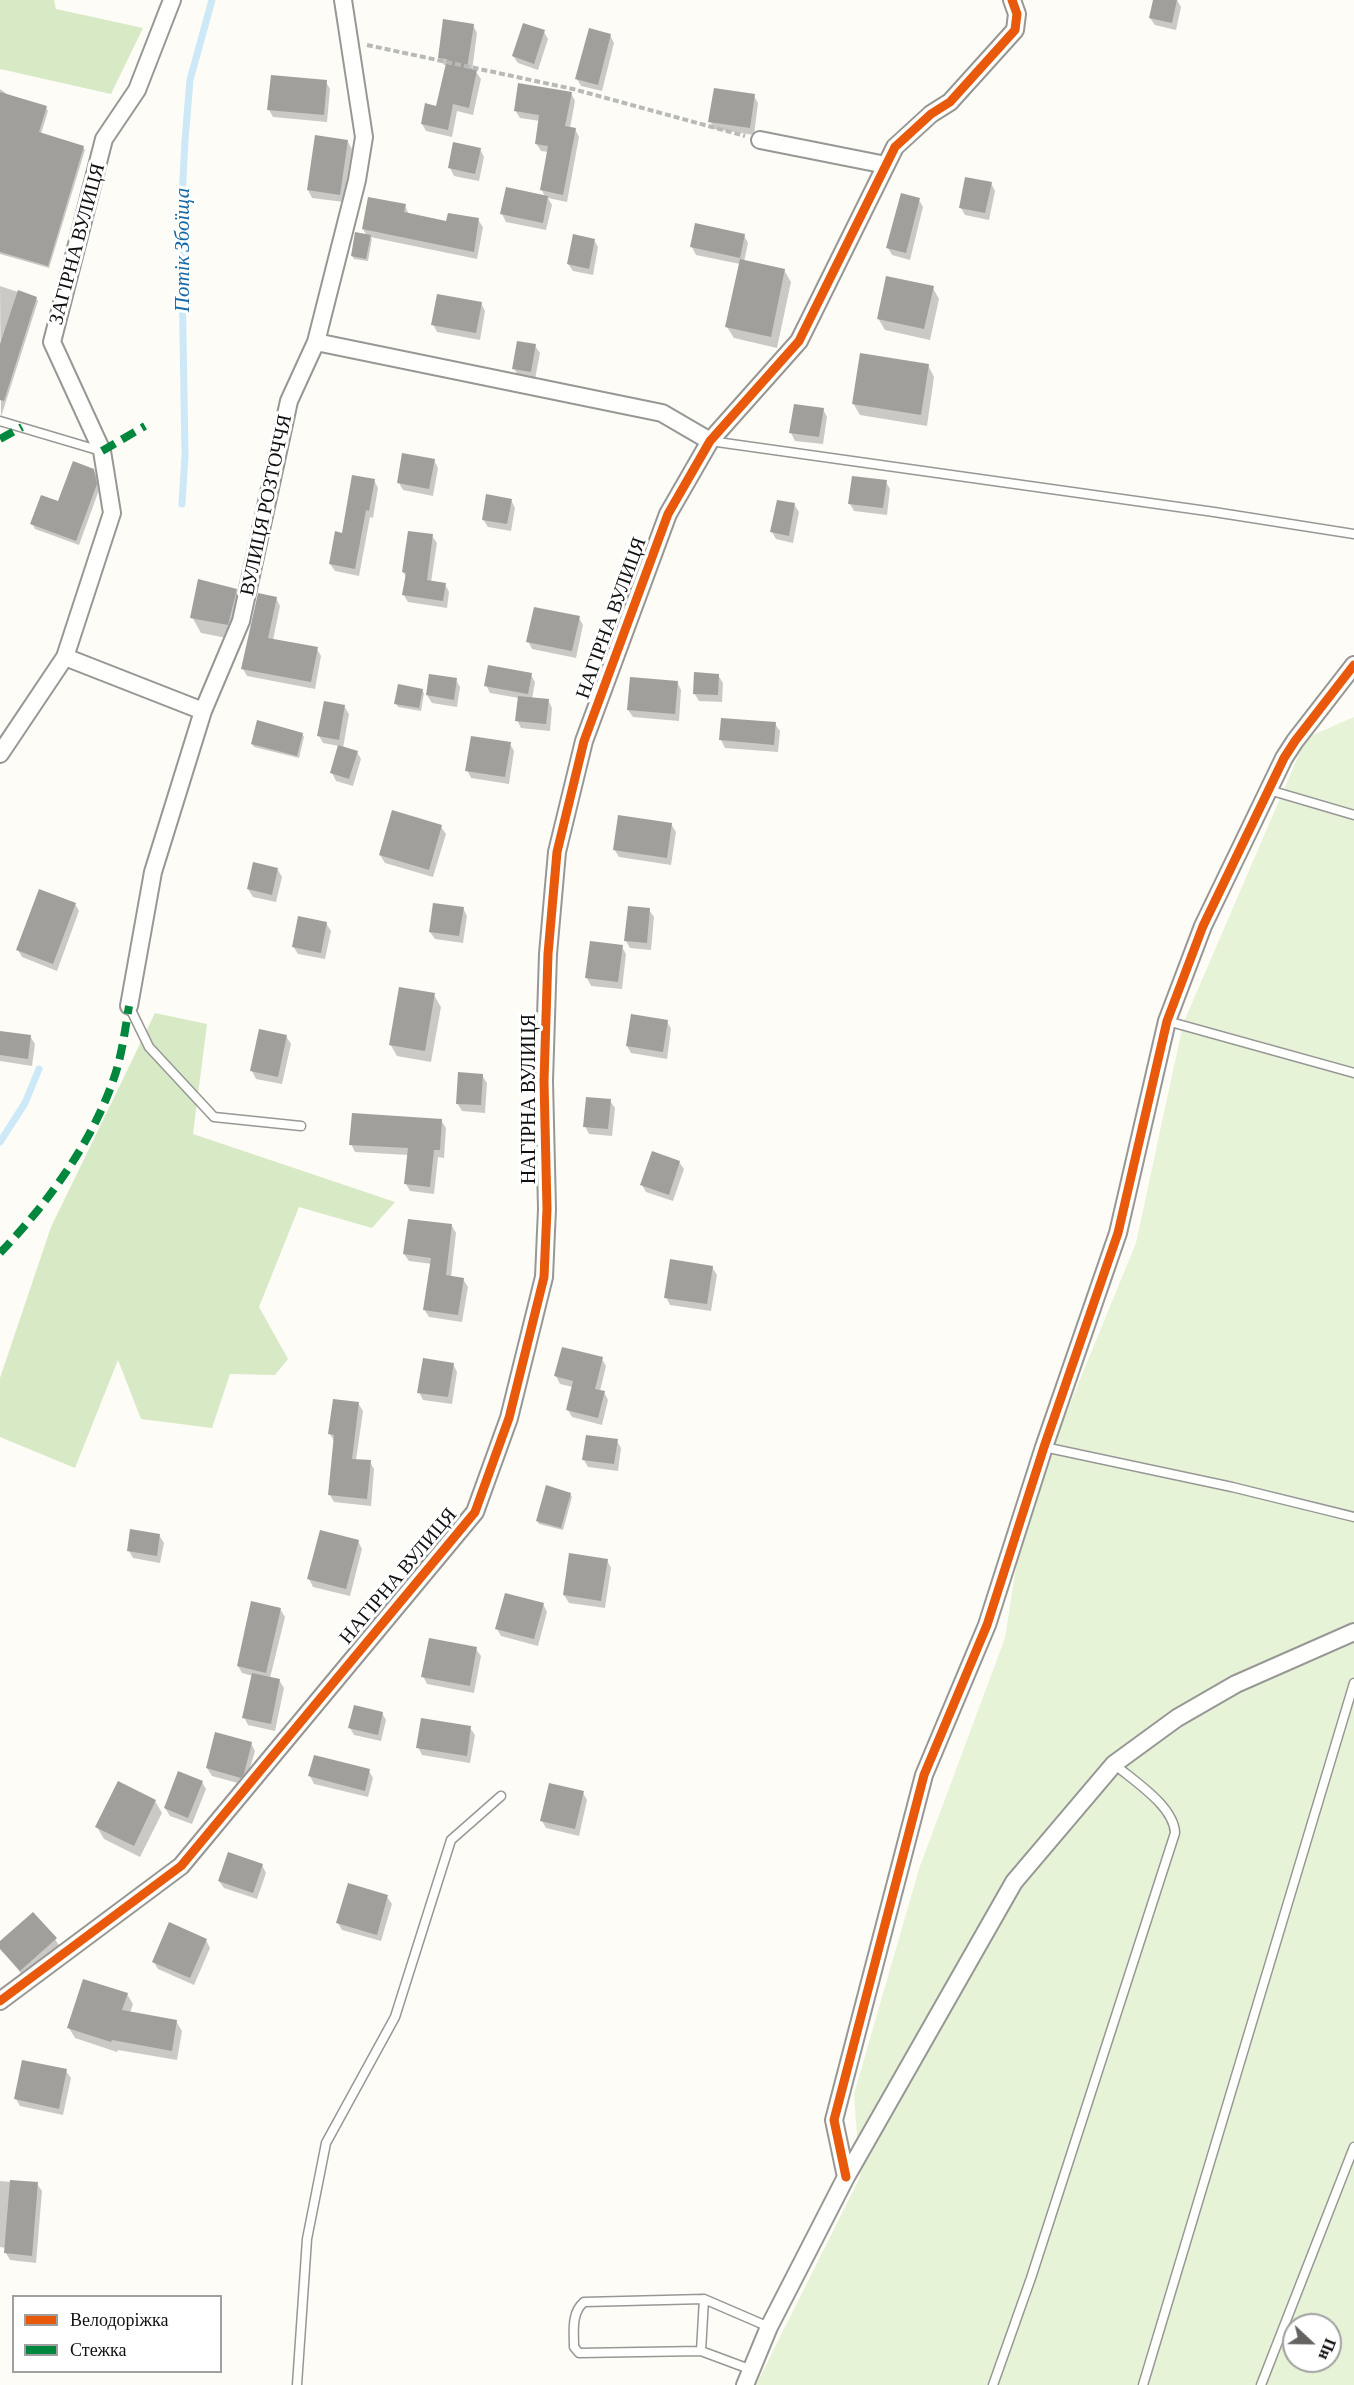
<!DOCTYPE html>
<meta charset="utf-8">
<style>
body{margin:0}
#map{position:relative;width:1354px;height:2385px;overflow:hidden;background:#fdfcf7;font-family:"Crimson Pro",serif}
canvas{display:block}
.legend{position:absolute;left:12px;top:2295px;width:210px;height:78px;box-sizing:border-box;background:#fff;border:2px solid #a0a0a0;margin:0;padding:8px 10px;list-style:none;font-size:18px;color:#111}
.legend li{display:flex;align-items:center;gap:12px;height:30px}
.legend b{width:30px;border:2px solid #a0a0a0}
.north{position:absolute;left:1282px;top:2313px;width:60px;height:60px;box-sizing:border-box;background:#fff;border:2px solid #a0a0a0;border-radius:50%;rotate:112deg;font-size:16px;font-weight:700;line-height:24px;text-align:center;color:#111}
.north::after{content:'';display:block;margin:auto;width:21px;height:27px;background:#646362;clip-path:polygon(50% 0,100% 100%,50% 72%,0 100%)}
</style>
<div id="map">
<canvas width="1354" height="2385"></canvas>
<ul class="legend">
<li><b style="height:8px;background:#e8590c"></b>Велодоріжка</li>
<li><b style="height:8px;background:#00873e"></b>Стежка</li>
</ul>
<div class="north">Пн</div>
</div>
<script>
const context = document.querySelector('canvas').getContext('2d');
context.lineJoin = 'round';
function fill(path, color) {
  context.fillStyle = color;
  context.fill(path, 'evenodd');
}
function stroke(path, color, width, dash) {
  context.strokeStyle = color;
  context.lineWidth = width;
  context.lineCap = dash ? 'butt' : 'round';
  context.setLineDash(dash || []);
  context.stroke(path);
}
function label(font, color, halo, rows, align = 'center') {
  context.font = font + ' "Crimson Pro",serif';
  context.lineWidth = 6;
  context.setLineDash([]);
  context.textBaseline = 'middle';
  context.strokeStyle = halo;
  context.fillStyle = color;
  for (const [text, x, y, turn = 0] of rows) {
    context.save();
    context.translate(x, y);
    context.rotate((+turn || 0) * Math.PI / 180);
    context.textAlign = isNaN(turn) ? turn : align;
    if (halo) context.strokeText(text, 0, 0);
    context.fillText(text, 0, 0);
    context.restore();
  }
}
const green = new Path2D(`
 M1354,717V2385H756L860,2177L854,2094L919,1869L1005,1638L1024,1516L1136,1243L1183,1024L1306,738ZM1294,2325H1330V2361H1294Z`);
const forest = new Path2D(`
 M0,0H54L56,9L143,28L111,94L0,69Z
 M155,1013L207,1024L193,1134L395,1202L372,1228L299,1207L259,1307L288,1359L275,1375L230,1374L212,1428L141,1419L118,1360L75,1468L0,1437V1378L51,1227Z`);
const shadow = new Path2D(`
 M1155,0H1177L1181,7L1176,30L1155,25L1150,18Z
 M473,25L477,33L472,71L476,72L481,79L473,115L457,111L452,137L426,131L422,124L438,108L447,65H444L439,57Z
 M544,32L548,39L538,70L518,63L513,56Z
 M610,35L614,43L602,91L581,86L577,79Z
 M326,82L330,89L327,122L273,117L269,110Z
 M0,89L7,94L46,108L48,111L41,134L83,147L85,150L49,268L0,254Z
 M571,93L575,101L570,128L575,129L579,137L567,202L548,198L552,205L546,230L506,222L502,214L545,197L542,190L548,152L541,151L536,143L540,121L520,118L515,110Z
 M754,96L758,103L754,135L714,129L710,121Z
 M348,142L352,149L344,202L312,198L308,190Z
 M480,149L484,157L479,181L454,176L450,168Z
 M991,183L995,191L989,220L965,215L961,208Z
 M919,200L923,207L910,260L892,255L888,248Z
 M405,205L409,215L447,223L478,220L483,227L477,259L370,237L372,239L368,261L354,259L352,256L367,236L363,229Z
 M744,235L748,243L744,262L784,270L791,282L777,348L734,338L727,327L740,264L696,255L692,247Z
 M594,240L598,247L593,275L573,271L568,264Z
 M0,286L36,298L38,301L1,417Z
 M933,288L939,299L930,340L885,330L878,318Z
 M481,303L485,311L480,340L437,332L433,324Z
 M535,346L540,353L535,379L518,376L514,368Z
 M928,365L934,377L927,426L860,415L853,403Z
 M823,409L827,417L823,444L795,441L791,433Z
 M434,460L438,468L433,496L403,490L399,483Z
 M93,470L97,476L99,490L79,545L35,529L32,523L59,503Z
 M374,480L378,488L373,518L370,517L359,576L335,571L330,564L343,535Z
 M886,482L890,489L887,515L854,511L850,504Z
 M511,500L515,508L511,531L488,527L483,519Z
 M794,504L799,512L793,543L776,539L772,532Z
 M432,536L437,543L431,582L445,584L449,592L447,608L408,602L403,594L406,577L403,572Z
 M199,581L236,590L245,606L237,640L201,633L192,617Z
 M276,598L280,606L273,640L317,649L321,656L315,689L247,676L243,669Z
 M579,618L583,625L576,658L532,649L528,641Z
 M531,675L535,682L532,699L548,700L552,708L550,731L521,728L517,720L519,698L490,693L486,685Z
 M718,675L723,683L722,702L699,701L694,693Z
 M456,680L460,687L457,707L432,703L427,695Z
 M677,682L681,690L679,721L633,717L628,710Z
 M422,690L424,693L421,711L398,707L396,703Z
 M344,706L349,714L343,748L357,752L361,759L353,786L336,781L332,773L339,746L323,743L319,736Z
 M775,724L780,731L778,752L725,748L721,740Z
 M302,734L304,737L299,758L254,747L252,744Z
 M510,744L514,751L509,784L471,778L467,770Z
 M671,824L676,832L671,865L619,857L614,849Z
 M441,827L446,834L433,877L385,863L380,855Z
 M278,870L282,877L276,902L253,897L248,889Z
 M75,904L79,911L57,971L22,957L18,950Z
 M463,908L467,916L463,943L435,939L430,932Z
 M649,910L654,917L651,950L630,948L626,941Z
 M326,923L331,931L325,959L298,954L293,946Z
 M622,947L626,954L622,989L591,986L587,978Z
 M434,995L441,1007L431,1062L397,1056L390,1044Z
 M667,1021L671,1029L667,1059L631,1053L627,1046Z
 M0,1032L30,1036L35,1044L32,1066L0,1061Z
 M286,1036L291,1044L282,1084L256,1079L252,1071Z
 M482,1075L487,1083L485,1113L462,1111L457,1103Z
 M610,1101L615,1108L612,1136L589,1134L585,1126Z
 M441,1120L446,1128L444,1158L438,1157L434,1194L410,1191L406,1184L409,1155L355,1152L351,1144Z
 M679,1162L684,1169L673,1201L646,1192L642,1185Z
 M452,1226L456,1233L451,1277L463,1279L468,1287L462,1322L429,1317L424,1309L432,1264L409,1261L404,1254Z
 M712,1267L717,1275L711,1311L670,1305L666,1297Z
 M602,1359L606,1366L600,1391L604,1392L608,1400L602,1425L572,1417L568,1410L573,1387L560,1384L556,1376Z
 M453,1364L457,1372L452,1404L423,1400L419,1392Z
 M358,1403L363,1411L356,1460L370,1462L374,1469L371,1506L334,1502L330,1495L334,1441L330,1434Z
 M617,1441L621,1448L618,1471L588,1467L584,1460Z
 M570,1494L572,1497L563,1530L539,1524L537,1521Z
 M159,1535L164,1543L160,1563L133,1558L129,1551Z
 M358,1541L362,1549L350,1596L313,1587L309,1579Z
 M607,1560L611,1568L605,1608L569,1603L564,1595Z
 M543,1604L547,1612L538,1646L501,1636L497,1629Z
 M280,1609L285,1617L270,1678L279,1680L284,1688L275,1731L248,1725L244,1717L253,1676L242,1673L238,1666Z
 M476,1649L481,1656L474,1693L427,1684L423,1676Z
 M382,1713L386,1720L381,1741L354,1735L350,1728Z
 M470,1728L475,1735L470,1763L422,1755L418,1747Z
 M251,1743L255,1751L245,1785L212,1776L207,1768Z
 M369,1771L373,1778L368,1797L314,1784L310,1776Z
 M202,1782L206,1789L192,1824L170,1816L165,1808Z
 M583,1793L587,1800L579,1836L546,1828L542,1821Z
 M155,1801L162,1813L140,1857L104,1839L97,1827Z
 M262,1865L266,1873L257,1899L224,1888L219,1881Z
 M387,1897L392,1904L381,1941L342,1930L338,1923Z
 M55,1939L60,1947L25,1978L0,1948V1943Z
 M206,1940L210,1948L194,1985L158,1969L153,1961Z
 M127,1994L133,2004L130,2013L176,2021L182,2031L177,2060L118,2050L117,2052L75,2038L69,2028Z
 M66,2071L71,2078L63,2115L20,2106L16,2099Z
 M0,2181L37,2184L42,2191L36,2263L10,2260L6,2253V2248L0,2247Z`);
const stream = new Path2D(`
 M182,504L185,455L181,217L185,140L190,80L212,0
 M0,1142L25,1103L39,1069`);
const building = new Path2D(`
 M1153,0H1177L1172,23L1149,18Z
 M443,19L474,24L467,68L477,70L469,108L453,104L448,130L421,124L425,103L436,106L447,59L438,58Z
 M523,23L545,30L534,64L512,56Z
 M589,28L611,34L598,85L575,79Z
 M271,75L327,80L324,115L267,110Z
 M518,83L572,92L565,126L576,128L563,195L540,190L548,146L535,144L539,115L514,111Z
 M714,88L755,94L750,128L708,122Z
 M0,92L47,106L39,132L84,146L48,266L0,252Z
 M315,135L348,140L340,195L307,190Z
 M453,142L481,148L475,174L448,168Z
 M965,177L992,182L985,213L959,208Z
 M506,187L548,196L543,223L500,214Z
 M901,193L920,198L906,253L886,248Z
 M368,197L406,204L404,212L446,221L448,213L479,218L474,252L362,229Z
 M695,223L745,234L740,258L690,247Z
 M355,232L371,235L366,259L351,256Z
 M573,234L595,239L589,269L567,264Z
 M740,259L785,269L771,337L725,327Z
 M886,276L934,286L924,329L877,319Z
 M18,290L37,297L4,401L0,400V344Z
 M437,294L482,302L476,333L431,325Z
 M517,341L536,344L531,372L512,369Z
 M860,353L929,364L921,415L852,404Z
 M794,404L824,408L819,437L789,433Z
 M402,453L435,459L429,489L397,483Z
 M73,461L94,469L97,484L76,541L30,524L41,495L58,501Z
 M352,475L375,479L369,511L366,510L355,569L329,564L335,531L342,533Z
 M852,476L887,480L883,508L848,504Z
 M486,494L512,499L507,524L482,520Z
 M777,500L795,503L789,536L770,532Z
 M408,531L433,534L427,580L446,583L443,601L402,595L406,573L402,572Z
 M198,579L237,589L228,625L190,618Z
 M258,593L277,597L268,638L318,647L311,682L241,669Z
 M534,607L580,616L572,651L526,642Z
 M488,665L532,673L528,694L484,686Z
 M694,672L719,674L718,695L693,694Z
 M429,674L457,678L454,700L426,695Z
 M630,677L678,681L675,714L627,710Z
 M398,684L423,689L419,708L394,704Z
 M518,696L549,699L546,724L515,721Z
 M324,701L345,705L339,740L317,736Z
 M721,718L776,722L774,745L719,740Z
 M257,720L303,733L297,756L251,744Z
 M471,736L511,742L505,777L465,771Z
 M338,745L358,751L349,779L330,773Z
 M392,810L442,825L429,870L379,855Z
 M618,815L672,823L667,858L613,850Z
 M253,862L278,868L272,895L247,889Z
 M39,889L76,903L53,964L16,950Z
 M433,903L464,907L459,936L429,932Z
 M628,906L650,908L647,943L624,941Z
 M298,916L327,922L321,953L292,947Z
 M590,941L623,945L618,982L585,978Z
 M399,987L435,993L425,1051L389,1045Z
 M631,1014L668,1020L663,1052L626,1046Z
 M259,1029L287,1035L278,1077L250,1071Z
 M0,1031L31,1035L28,1059L0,1055Z
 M458,1072L483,1074L481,1105L456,1104Z
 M586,1097L611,1099L608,1129L583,1127Z
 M352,1113L442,1119L440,1150H434L430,1187L404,1184L408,1148L349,1145Z
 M652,1151L680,1161L669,1195L640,1185Z
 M408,1219L452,1224L446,1275L464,1278L458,1315L423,1310L431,1258L403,1254Z
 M670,1259L713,1266L707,1304L664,1298Z
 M562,1347L603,1357L595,1389L605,1391L598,1418L566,1410L573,1381L554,1376Z
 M423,1358L454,1363L448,1397L417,1393Z
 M333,1399L359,1402L352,1459L371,1460L367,1499L328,1495L334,1435L328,1434Z
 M586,1435L618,1439L614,1464L582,1460Z
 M546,1485L571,1493L561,1528L536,1521Z
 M130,1529L160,1534L157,1556L127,1551Z
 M320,1530L359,1540L346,1589L307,1579Z
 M569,1553L608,1559L601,1601L563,1595Z
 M505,1593L544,1603L534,1639L495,1629Z
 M251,1601L281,1608L266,1673L237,1666Z
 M429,1638L477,1647L470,1686L421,1677Z
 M252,1673L280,1679L271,1724L242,1718Z
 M354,1705L383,1712L378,1735L348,1728Z
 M421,1718L471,1726L467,1756L416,1748Z
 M215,1732L252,1742L244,1774L241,1778L206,1768Z
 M314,1755L370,1769L365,1791L308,1776Z
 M178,1771L203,1781L188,1818L164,1808Z
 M118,1781L156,1800L134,1846L95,1827Z
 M549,1783L584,1791L575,1829L540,1821Z
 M228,1852L263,1864L253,1893L218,1881Z
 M348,1883L388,1895L377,1935L336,1923Z
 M33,1912L57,1938L20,1971L0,1949V1941Z
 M169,1922L207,1939L190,1978L152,1962Z
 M83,1979L128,1993L122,2010L177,2020L172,2051L112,2040L111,2042L67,2028Z
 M22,2060L67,2069L59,2109L14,2099Z
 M10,2180L38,2182L32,2256L4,2253Z`);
const path = new Path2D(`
 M367,45L573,89L745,136`);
const service = new Path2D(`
 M0,421L101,451
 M710,441L1214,512L1354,534
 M1269,790L1354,815
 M129,1006L149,1047L214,1117L301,1126
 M1167,1021L1354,1073
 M1044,1447L1232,1487L1354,1517
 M701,2351L704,2299
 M752,2370L701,2351L579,2353L574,2347C574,2331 571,2313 584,2302L704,2299L769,2327
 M297,2385L307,2239L326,2143L395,2017L451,1840L501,1796
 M993,2385L1031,2278L1175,1833C1174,1806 1134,1781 1114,1764
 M1143,2385L1354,1683
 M1261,2385L1354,2147`);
const minor = new Path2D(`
 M760,140L886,165
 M316,342L662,413L710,441
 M65,657L203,711
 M0,754L65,657L112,513L102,451L52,342L104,139L137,90L172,0
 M129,1006L153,872L203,711L241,621L289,401L316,342L357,180L364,137L343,0
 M0,2001L181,1866L475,1512L509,1418L544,1277L547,1209L544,1081L548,954L557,852L584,741L668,514L710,441L799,341L895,147L931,114L950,102L1015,30L1017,14L1012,0
 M846,2177L834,2120L924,1775L987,1625L1044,1447L1118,1233L1167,1021L1203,926L1284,758L1295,741L1354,665
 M745,2385L769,2327L846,2177L1014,1882L1114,1764L1177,1718L1236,1684L1354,1632`);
const quiet = new Path2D(`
 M0,439L22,427
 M102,451L145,426
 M0,1253C47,1204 92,1143 114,1078C122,1055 125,1030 129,1006`);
const cycleway = new Path2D(`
 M0,2001L181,1866L475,1512L509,1418L544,1277L547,1209L544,1081L548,954L557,852L584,741L668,514L710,441L799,341L895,147L931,114L950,102L1015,30L1017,14L1012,0
 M846,2177L834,2120L924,1775L987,1625L1044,1447L1118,1233L1167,1021L1203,926L1284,758L1295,741L1354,665`);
const streetNames = [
 ["ЗАГІРНА ВУЛИЦЯ",77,244,-75],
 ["ВУЛИЦЯ РОЗТОЧЧЯ",266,505,-78],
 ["НАГІРНА ВУЛИЦЯ",611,618,-70],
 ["НАГІРНА ВУЛИЦЯ",529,1099,-90],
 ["НАГІРНА ВУЛИЦЯ",398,1576,-50]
];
const waterNames = [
 ["Потік Збоїща",183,250,-90]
];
fill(green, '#e7f3d7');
fill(forest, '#d8eac5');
fill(shadow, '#0003');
stroke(stream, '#cde8f7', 7);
fill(building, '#a19f9c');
stroke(service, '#979795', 11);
stroke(minor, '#979795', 20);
stroke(path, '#b9b9b8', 4, [6, 3]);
stroke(service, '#fffffe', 8);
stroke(minor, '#fffffe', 16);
stroke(quiet, '#00873e', 8, [15, 8]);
stroke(cycleway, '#e8590c', 9);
label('20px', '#111', '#fff', streetNames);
label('italic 21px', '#1768a6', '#fff', waterNames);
</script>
